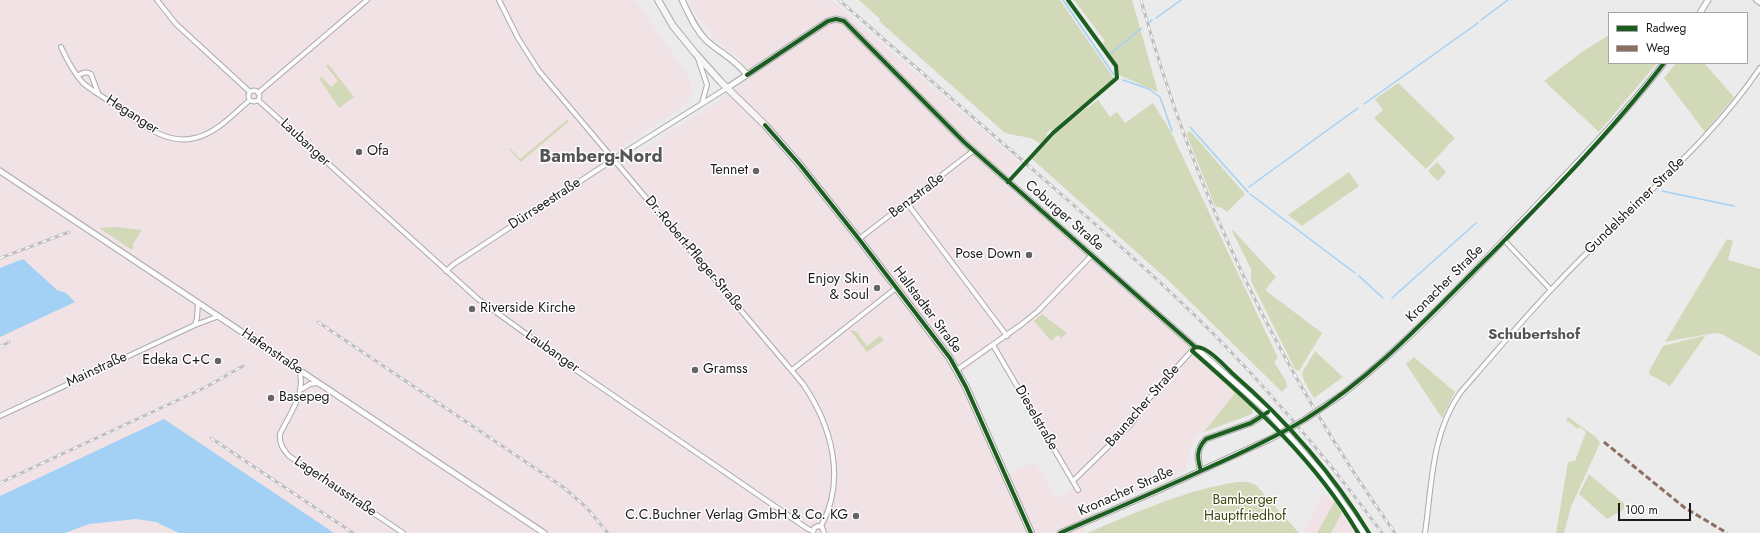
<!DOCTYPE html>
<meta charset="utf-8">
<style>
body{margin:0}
#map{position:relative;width:1760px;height:533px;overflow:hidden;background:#ebebec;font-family:Jost,sans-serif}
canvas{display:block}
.legend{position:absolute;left:1608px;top:12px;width:140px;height:52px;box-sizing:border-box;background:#fff;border:1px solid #a4a4a4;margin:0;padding:5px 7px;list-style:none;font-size:12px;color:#1b1b1c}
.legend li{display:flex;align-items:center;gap:8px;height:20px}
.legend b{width:20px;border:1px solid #a4a4a4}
.scale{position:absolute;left:1618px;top:503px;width:73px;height:18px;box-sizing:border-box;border:2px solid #1b1b1c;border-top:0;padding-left:5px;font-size:12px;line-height:14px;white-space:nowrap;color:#1b1b1c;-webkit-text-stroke:3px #fff;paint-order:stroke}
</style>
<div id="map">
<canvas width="1760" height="533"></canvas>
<ul class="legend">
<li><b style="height:5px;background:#1b5e20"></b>Radweg</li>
<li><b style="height:5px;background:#8d6e63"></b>Weg</li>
</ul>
<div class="scale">100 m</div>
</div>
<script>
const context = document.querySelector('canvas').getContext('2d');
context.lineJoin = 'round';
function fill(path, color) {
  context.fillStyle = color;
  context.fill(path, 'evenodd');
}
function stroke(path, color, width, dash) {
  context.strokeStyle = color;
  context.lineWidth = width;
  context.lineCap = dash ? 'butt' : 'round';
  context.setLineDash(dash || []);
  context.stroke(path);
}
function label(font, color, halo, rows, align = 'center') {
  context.font = font + ' Jost,sans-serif';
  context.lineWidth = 3;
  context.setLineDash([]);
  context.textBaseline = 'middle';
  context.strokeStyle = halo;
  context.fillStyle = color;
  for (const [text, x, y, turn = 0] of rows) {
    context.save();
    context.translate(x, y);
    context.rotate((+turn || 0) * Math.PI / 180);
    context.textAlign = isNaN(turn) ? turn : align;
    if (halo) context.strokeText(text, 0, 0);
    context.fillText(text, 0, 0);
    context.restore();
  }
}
const industrial = new Path2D(`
 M0,0H635L687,74L692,89L691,97L686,105L624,145L633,156L711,106L753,75L737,57L717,42L700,20L689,0H831L1020,163L1003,183L1064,235L1239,390L1207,429L1198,435L1190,447L1186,469L1164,481L1094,511L1085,521V533H0ZM994,349L1074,488L1057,498L1035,462L1003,476L958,377Z
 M1322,495L1335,501L1317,533H1306L1304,531Z
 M1342,513L1357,533H1331Z`);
const green = new Path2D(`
 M859,0H1060L1115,80L1071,114L1053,131L1051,129L1046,134L1048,136L1040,144C1030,134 1017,138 1004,132L879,21L880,19Z
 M1074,0H1132L1158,92L1119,75L1118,66L1102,45L1105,41Z
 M1609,35V63H1657L1599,132L1544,81L1582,52Z
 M1676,63H1704L1734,97L1705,132L1664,78Z
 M328,64L354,97L339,108L319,78L322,77L331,87L338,81L326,66Z
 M1398,83L1455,138L1426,169L1374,118L1383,110L1375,99Z
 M1098,100L1110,117L1117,112L1125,123L1153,103L1171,132L1278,358L1274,362L1286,381L1287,387L1282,392L1169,281L1032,159L1066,123Z
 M567,120L569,121L521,162L509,149L510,148L520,159Z
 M1188,131L1191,132L1245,194L1227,212L1222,208L1215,206L1187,135Z
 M1437,162L1446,172L1438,181L1428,171Z
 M1349,172L1359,186L1302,226L1288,215Z
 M117,227L142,230L132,246L134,247L132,250L99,228Z
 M1233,230L1276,277L1265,290L1322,333L1299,371L1295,369L1251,281V269L1232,231Z
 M1727,239L1733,241L1728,260L1760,269V356L1722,334L1714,333L1665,342Z
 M1042,314L1043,315L1067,333L1061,338L1058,335L1051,341L1034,321Z
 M850,330L856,331L867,346L880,336L884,340L867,352Z
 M1706,335L1670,386L1649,374V371L1663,346Z
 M1315,351L1343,377L1314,398L1304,381L1302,373Z
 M1194,356C1201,356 1244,398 1252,407L1253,410L1252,414L1204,432L1235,393Z
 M1414,357L1455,392L1442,418L1406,364Z
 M1568,417L1596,437L1600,443L1571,507L1564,533H1556L1568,462L1575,461L1586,432L1580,427L1578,429L1566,420Z
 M1589,474L1628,507L1607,519L1579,494Z
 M1237,482H1248L1256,485L1299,533H1087C1135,513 1185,490 1237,482Z
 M1335,501L1342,513L1331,533H1317Z`);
const water = new Path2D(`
 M23,259L57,290L66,293L75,302L0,337V268Z
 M164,419L334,533H179L156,522L136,519L89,524L65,533H0V496Z`);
const stream = new Path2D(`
 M1063,0L1114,75
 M1156,18L1181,0
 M1481,20L1508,0
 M1149,23L1152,20
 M1110,54L1142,28
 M1123,80L1149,89L1160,97L1172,131
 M1364,104L1478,23
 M1190,127L1248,192
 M1249,187L1358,108
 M1662,191L1734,206
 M1250,194L1355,273
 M1359,276L1383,298
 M1392,298L1476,223`);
const minor = new Path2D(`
 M157,0L176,24L250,92
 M499,0L518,38L539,71L803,384C831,425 847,479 821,526
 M1756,0L1760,3
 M61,47C67,60 73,72 83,83C92,91 104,97 113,104C137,120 164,146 195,138C217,133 233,114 250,100
 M698,58L707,85L702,103
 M77,76C82,73 86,71 91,74L98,93
 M248.5 96a5.5 5.5 0 1 1 11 0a5.5 5.5 0 1 1-11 0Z
 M258,93L367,0
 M258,100L478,299L576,370L808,529L813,531
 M907,203L1007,336
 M859,239L973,151
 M1504,240L1551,290
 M446,271L454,264L614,159L727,88
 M195,325L197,318L198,303
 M993,345L1078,490
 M299,370C307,392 289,415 280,434C279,444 283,449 289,456L403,533
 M792,370L896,288
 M957,370L1022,324L1038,311L1092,255
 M302,389L310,384L318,383
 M0,416L195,325L219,316
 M1073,481L1131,424L1146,402L1195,347
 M813,533L814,528L818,526L822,527L824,533
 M1425,533C1432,485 1431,435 1460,393C1504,342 1548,290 1597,243C1654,186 1715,135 1760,68`);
const tertiary = new Path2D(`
 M682,0C689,14 695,29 706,40C721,54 733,57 747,75
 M1700,13L1708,0
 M727,88L828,21L836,19L844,21L964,142L1268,412L1322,474L1364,533
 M0,171L544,533
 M1341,395C1406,345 1463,283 1520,223C1569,171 1620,120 1664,63
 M1201,471C1197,458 1196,449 1206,439L1251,423L1268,412
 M1060,533L1159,490L1270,439`);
const secondary = new Path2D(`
 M658,0L673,26L695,53L721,82L765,125L801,166L859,239L949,357L966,387L1031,533`);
const rail = new Path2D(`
 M839,0C908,61 978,121 1047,182C1110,237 1174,292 1232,353C1286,410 1336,470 1382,533
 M1141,0C1195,195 1278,368 1395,533
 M0,258L69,232
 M318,322L563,487L586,507L607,532
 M0,347L9,342
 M211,438L353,533
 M0,483L206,387L243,366`);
const tertiaryBridge = new Path2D(`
 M1270,439L1304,420L1341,395`);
const quiet = new Path2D(`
 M1604,442L1685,508L1727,533`);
const cycleway = new Path2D(`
 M747,75L828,21L836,19L844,21L964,142L1195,347
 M765,125L801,166L859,239L950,358L966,387L1031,533
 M1008,182L1053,133L1117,78L1116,66L1068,0
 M1195,347C1198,347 1202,348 1204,349C1213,353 1225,366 1232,373C1286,420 1332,472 1369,533
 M1195,347L1192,351C1254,405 1316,461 1358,533
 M1201,471C1197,458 1196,449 1206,439L1251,423L1268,412
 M1060,533C1108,512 1155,492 1203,470C1237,455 1272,439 1304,420C1375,376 1430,315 1488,257C1549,195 1611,132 1664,63`);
const markers = [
 [359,152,4,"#646465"],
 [756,171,4,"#646465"],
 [1029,255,4,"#646465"],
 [877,288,4,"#646465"],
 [472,309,4,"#646465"],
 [218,361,4,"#646465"],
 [695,370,4,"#646465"],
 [271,398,4,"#646465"],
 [856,516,4,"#646465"]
];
const streetNames = [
 ["Heganger",132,115,33],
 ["Laubanger",305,143,43],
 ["Benzstraße",917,196,-37],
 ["Dürrseestraße",545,204,-33],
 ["Gundelsheimer Straße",1635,206,-44],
 ["Coburger Straße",1064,216,41],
 ["Dr.-Robert-Pfleger-Straße",694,254,50],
 ["Kronacher Straße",1445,284,-45],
 ["Hallstadter Straße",927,310,53],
 ["Hafenstraße",272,352,34],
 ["Laubanger",552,352,35],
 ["Mainstraße",97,370,-25],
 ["Baunacher Straße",1143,406,-49],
 ["Dieselstraße",1036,418,60],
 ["Lagerhausstraße",335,487,34],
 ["Kronacher Straße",1126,492,-24]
];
const poiNames = [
 ["Ofa",367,152,"left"],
 ["Tennet",748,171],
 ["Pose Down",1021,255],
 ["Enjoy Skin",869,280],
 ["& Soul",869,296],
 ["Riverside Kirche",480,309,"left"],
 ["Edeka C+C",210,361],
 ["Gramss",703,370,"left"],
 ["Basepeg",279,398,"left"],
 ["C.C.Buchner Verlag GmbH & Co. KG",848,516]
];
const parkNames = [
 ["Bamberger",1245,501],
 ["Hauptfriedhof",1245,517]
];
const neighbourhoodNames = [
 ["Schubertshof",1534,335]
];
const districtNames = [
 ["Bamberg-Nord",601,158]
];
fill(industrial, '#f0e2e5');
fill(green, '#d2d9b8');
fill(water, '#a3d1f6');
stroke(stream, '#a3d1f6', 1.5);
stroke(minor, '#aaaaab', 6);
stroke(tertiary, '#aaaaab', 7);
stroke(secondary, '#aaaaab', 8);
stroke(minor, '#fcfcfc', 4);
stroke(tertiary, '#fcfcfc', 5);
stroke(secondary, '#f8f5f5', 6);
stroke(rail, '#c0c0c1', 3);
stroke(rail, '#fff', 1.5, [4.5]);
stroke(tertiaryBridge, '#aaaaab', 7, []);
stroke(tertiaryBridge, '#fcfcfc', 5);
stroke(quiet, '#8d6e63', 3, [6, 3]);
stroke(cycleway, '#1b5e20', 4);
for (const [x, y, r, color] of markers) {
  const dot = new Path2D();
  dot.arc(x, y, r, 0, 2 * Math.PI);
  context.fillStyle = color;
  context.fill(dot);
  stroke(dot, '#fff', 1.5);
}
label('14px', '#1b1b1c', '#fff', streetNames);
label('14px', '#1b1b1c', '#fff', poiNames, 'right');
label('14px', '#3d460d', '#fff', parkNames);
label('bold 15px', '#545556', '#fff', neighbourhoodNames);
label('bold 18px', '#545556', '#fff', districtNames);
</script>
